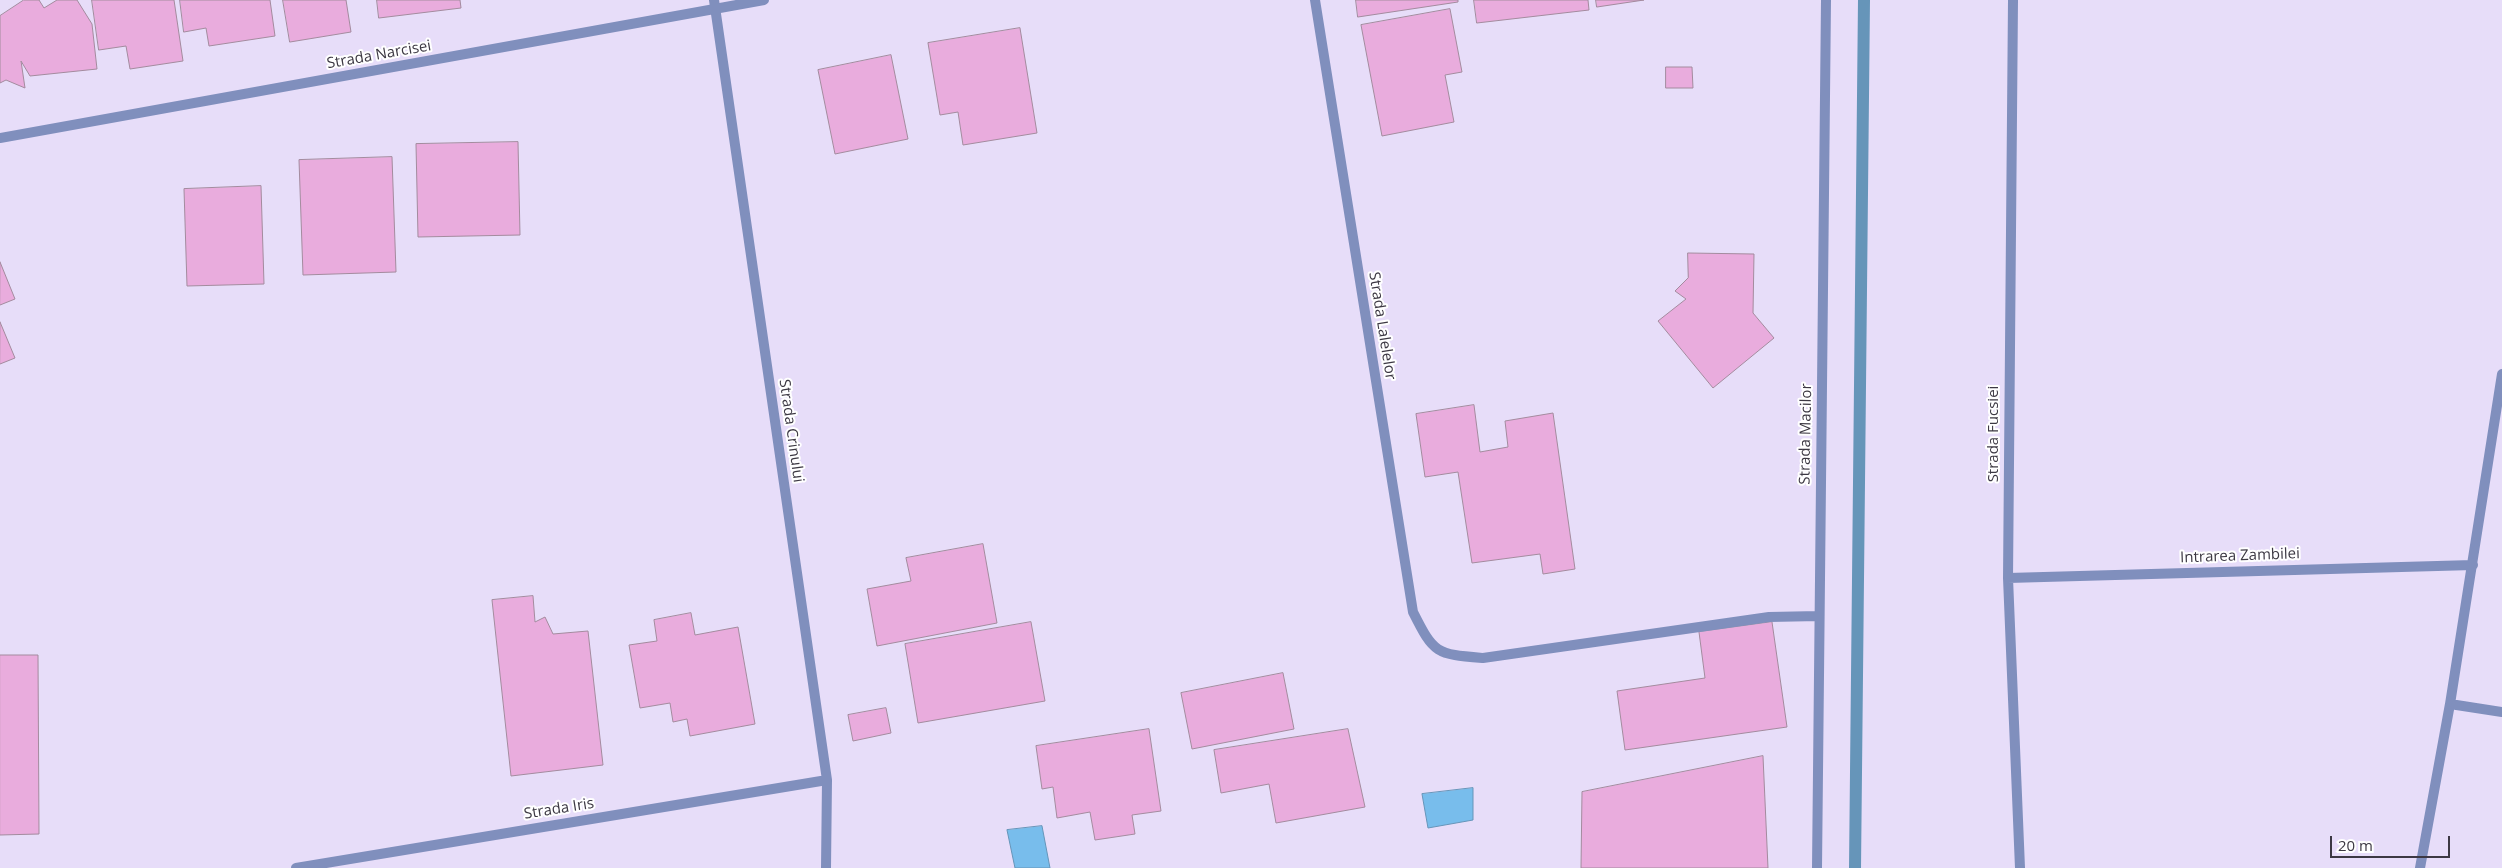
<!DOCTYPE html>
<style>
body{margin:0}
#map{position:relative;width:2502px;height:868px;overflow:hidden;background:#e7ddf9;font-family:"Open Sans",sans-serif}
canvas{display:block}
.scale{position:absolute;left:2330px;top:836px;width:120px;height:22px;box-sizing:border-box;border:2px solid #3c3843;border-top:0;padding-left:6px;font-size:15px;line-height:18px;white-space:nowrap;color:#3c3843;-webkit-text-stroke:4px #fff;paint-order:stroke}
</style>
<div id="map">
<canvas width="2502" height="868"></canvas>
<div class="scale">20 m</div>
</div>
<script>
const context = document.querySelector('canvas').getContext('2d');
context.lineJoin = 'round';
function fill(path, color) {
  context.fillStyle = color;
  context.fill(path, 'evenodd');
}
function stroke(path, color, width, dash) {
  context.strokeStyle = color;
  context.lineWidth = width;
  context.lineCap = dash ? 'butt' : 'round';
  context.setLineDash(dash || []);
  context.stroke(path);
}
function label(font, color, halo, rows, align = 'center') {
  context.font = font + ' "Open Sans",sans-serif';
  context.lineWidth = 4;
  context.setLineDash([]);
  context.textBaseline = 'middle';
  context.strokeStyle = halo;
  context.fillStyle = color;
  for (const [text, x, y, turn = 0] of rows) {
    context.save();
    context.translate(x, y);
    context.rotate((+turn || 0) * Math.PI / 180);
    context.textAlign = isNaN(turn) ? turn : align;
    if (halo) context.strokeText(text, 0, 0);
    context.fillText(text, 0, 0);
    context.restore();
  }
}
const water = new Path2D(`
 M1473,788V820L1428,828L1422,794Z
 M1042,826L1050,868H1015L1007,830Z`);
const stream = new Path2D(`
 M1855,868L1864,0`);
const building = new Path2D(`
 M24,0H39L44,8L57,0H77L92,24L97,69L30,76L21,61L25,88L6,80L0,83V16Z
 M92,0H174L183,61L130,69L126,46L99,50Z
 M180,0H270L275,36L209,46L206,28L184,32Z
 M283,0H346L351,32L290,42Z
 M377,0H460L461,8L379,18Z
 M1356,0H1458V2L1358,17Z
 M1474,0H1588L1589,10L1477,23Z
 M1596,0H1644L1597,7Z
 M1450,9L1462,72L1445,75L1454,122L1382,136L1361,25Z
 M1020,28L1037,133L963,145L958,112L940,115L928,43Z
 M891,55L908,139L835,154L818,70Z
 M1666,67H1692L1693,88H1666Z
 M518,142L520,235L418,237L416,144Z
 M392,157L396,272L303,275L299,160Z
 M261,186L264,284L187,286L184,189Z
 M1688,253L1754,254L1753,313L1774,338L1713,388L1658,321L1686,299L1675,291L1688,278Z
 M0,262L15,299L0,305Z
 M0,322L15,358L0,364Z
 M1474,405L1480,452L1508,447L1505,421L1553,413L1575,569L1543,574L1540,554L1472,563L1458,472L1425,477L1416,414Z
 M983,544L997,623L877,646L867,589L911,581L906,558Z
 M533,596L535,622L545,617L553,634L588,631L603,765L511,776L492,600Z
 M691,613L695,635L738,627L755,724L690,736L687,719L673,722L670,703L640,708L629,645L657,641L654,620Z
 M1031,622L1045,701L918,723L905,644Z
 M1772,622L1787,727L1625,750L1617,691L1705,678L1699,632Z
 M0,655H38L39,834L0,835Z
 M1283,673L1294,729L1192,749L1181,693Z
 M886,708L891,733L853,741L848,715Z
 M1149,729L1161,811L1132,815L1135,834L1095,840L1090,812L1057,818L1053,787L1042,789L1036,746Z
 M1348,729L1365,807L1276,823L1269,784L1221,793L1214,750Z
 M1763,756L1768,868H1581L1582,792Z`);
const minor = new Path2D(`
 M714,0L827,780L826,868
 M1315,0L1413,612C1434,654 1436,654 1483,658L1769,617L1819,616
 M2013,0L2008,578L2020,868
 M0,138L764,0
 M2008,578L2473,565
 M2450,704L2502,712
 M296,868L827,780
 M1817,868L1826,0
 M2420,868L2450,704L2502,374`);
const streetNames = [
 ["Strada Narcisei",379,55,-10],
 ["Strada Lalelelor",1382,326,81],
 ["Strada Crinului",791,431,82],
 ["Strada Macilor",1806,434,-89],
 ["Strada Fucsiei",1994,434,-90],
 ["Intrarea Zambilei",2240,556,-2],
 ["Strada Iris",559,809,-9]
];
fill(water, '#78bdec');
stroke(water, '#6695b9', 1);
stroke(stream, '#6695b9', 12);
fill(building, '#e9acdd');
stroke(building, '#a38b9e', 1);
stroke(minor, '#808fbd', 10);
label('15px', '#3c3843', '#fff', streetNames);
</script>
